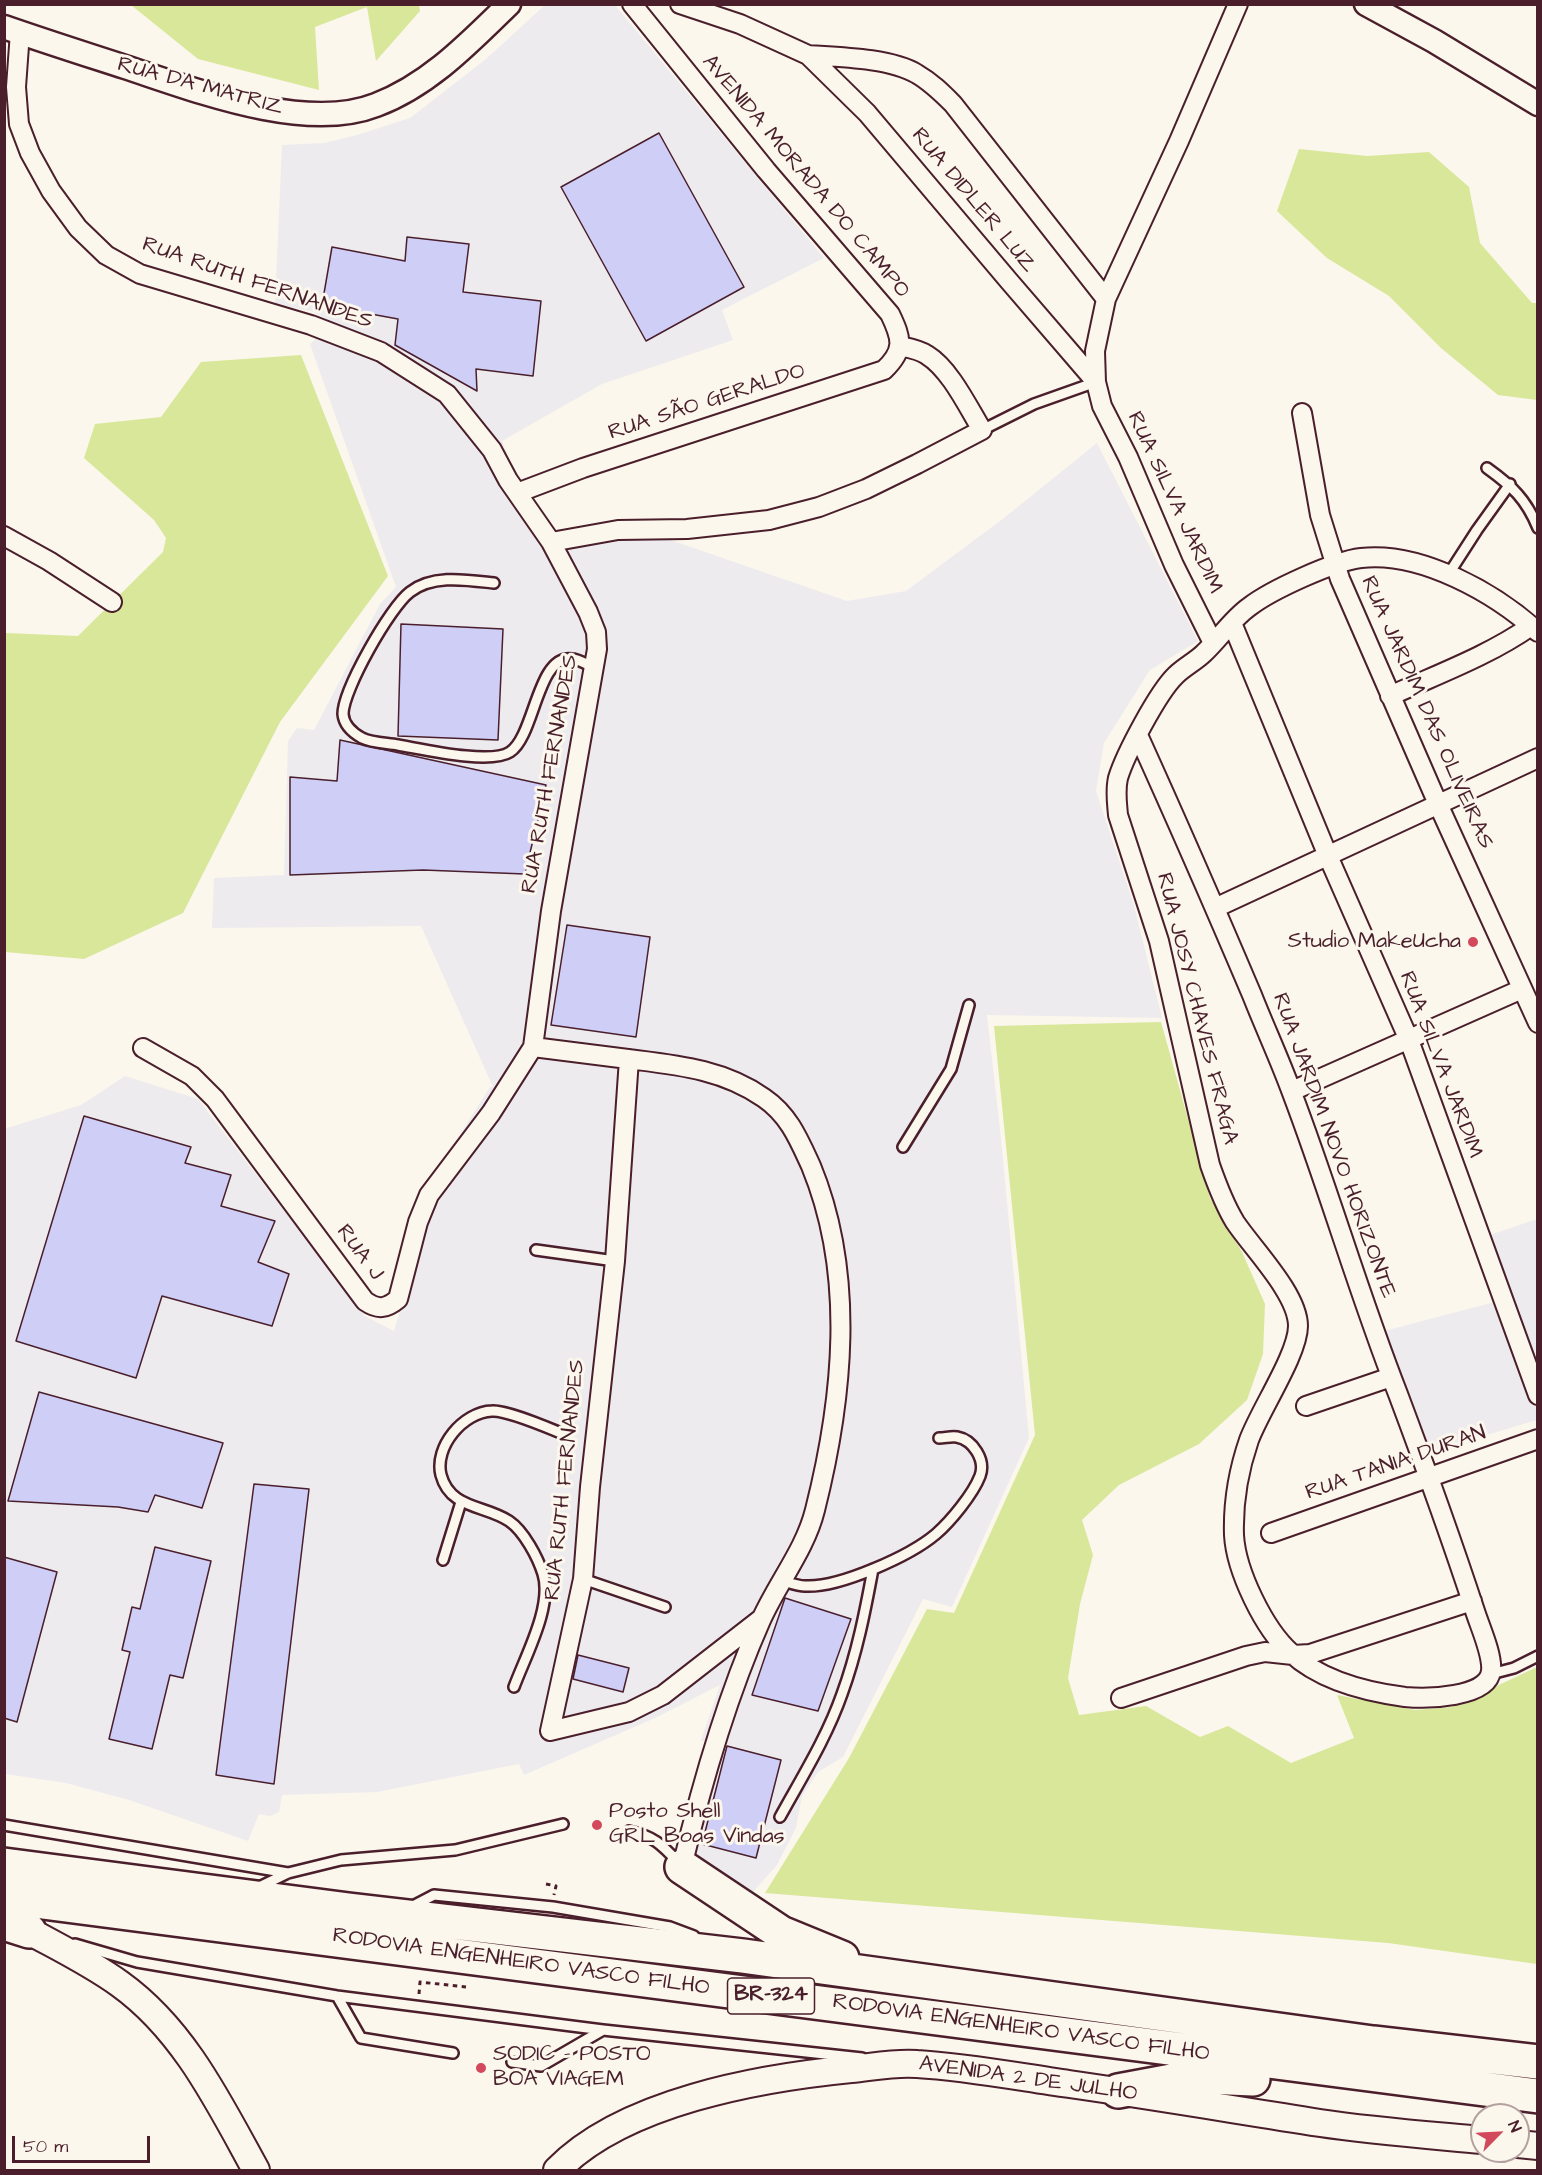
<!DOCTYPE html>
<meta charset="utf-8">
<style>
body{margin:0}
#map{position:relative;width:1542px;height:2175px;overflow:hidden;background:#fbf7ec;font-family:"Architects Daughter",sans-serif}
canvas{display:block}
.frame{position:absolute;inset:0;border:6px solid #4a1f2b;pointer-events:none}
.north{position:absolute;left:1470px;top:2103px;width:60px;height:60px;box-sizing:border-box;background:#fbf7ec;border:2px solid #b4a19f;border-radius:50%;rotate:66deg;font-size:16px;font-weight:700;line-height:24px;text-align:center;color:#4a1f2b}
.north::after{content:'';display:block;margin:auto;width:21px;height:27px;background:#d1495b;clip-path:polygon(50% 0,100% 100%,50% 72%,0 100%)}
.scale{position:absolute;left:12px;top:2136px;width:138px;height:27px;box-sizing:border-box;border:3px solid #4a1f2b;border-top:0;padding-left:8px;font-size:18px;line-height:21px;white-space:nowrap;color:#4a1f2b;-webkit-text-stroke:4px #fbf7ec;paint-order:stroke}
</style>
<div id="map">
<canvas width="1542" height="2175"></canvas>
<div class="frame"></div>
<div class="north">N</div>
<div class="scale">50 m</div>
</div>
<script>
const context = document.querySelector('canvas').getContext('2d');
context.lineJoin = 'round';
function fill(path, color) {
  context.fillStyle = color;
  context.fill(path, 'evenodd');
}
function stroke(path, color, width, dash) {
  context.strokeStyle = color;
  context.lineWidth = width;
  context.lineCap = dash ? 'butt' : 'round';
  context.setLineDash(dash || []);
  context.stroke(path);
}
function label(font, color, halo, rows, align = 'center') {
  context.font = font + ' "Architects Daughter",sans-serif';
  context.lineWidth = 6;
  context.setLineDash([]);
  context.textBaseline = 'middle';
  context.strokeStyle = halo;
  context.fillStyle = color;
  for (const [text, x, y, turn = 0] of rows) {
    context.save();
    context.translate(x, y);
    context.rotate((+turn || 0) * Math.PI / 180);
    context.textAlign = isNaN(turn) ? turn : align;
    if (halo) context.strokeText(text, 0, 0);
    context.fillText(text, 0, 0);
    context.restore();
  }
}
const built = new Path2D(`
 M545,5H615L824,258L722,310L733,340L602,384L502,441L513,468L531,497L564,544L635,534L659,536L847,601L906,591L1004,518L1097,443L1198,641L1150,670L1104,743L1096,791L1133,902L1162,1018L987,1015L1001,1138L1029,1438L952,1607L923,1599L843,1757L818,1772L802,1796L796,1828L777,1865L752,1893L692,1865L722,1748L701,1740L720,1685L655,1718L524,1775L519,1764L377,1792L282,1795L279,1812L270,1816L259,1814L248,1841L129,1800L66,1783L5,1774L4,1129L81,1105L125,1076L198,1099L365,1316L394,1331L425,1224L467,1155L448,1153L490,1087H493L421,926L212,928L214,878L284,875L288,741L297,728L314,730L380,604L396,587L310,344L328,328L327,319L311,311L275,304L282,145L324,143L357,135L410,118L486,59Z
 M1537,1219V1420L1429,1452L1384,1331L1510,1298L1490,1235Z`);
const green = new Path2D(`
 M419,5L420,11L376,61L367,7L315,27L319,90L198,59L131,5Z
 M1299,149L1367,156L1429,152L1469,187L1480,243L1532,303H1537V400L1498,395L1441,348L1389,296L1327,258L1277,211Z
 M301,355L388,576L280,722L183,913L84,959L5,952V633L78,636L163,552L166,538L154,520L84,458L95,424L161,417L201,362Z
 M1161,1022L1210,1198L1242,1252L1265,1304L1263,1354L1247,1400L1199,1444L1119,1485L1082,1520L1093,1555L1080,1604L1068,1678L1079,1715L1146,1706L1200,1737L1228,1726L1291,1763L1354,1738L1337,1695L1415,1710L1452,1707L1537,1667V1964L1388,1943L765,1893L849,1758L927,1609L954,1613L1035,1435L994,1026Z`);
const building = new Path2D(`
 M659,133L744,287L646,341L561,187Z
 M407,237L469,244L463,292L541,301L533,376L476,369L477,391L395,345L398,319L322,305L332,247L405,261Z
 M401,624L503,629L498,740L398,736Z
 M340,740L546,785L525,874L423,870L290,875V777L337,781Z
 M567,925L650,937L636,1037L551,1025Z
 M84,1116L191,1147L185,1163L231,1175L221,1206L275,1221L258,1262L289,1274L272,1326L162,1296L136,1378L16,1341Z
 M39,1392L223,1443L202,1508L155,1495L148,1512L118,1507L8,1501Z
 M254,1484L309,1489L274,1784L216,1775Z
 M155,1547L211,1561L183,1678L170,1675L152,1749L109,1739L130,1652L122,1650L132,1607L140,1609Z
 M4,1557L57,1572L17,1722L4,1718Z
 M785,1598L851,1619L818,1711L752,1695Z
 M578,1655L629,1668L623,1692L573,1679Z
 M727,1746L781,1760L756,1858L702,1844Z`);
const path = new Path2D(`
 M546,1884L556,1886L554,1895
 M419,1994L420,1982L466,1987`);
const service = new Path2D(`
 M982,430L1034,404L1096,382
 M1487,468C1512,486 1526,499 1538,528
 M1448,575L1477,530L1510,484
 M494,583C467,580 433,574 410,592C390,607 343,690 343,714C344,726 353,733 362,738C372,743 387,743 398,745C422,749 490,765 510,752C535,736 537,654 572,659C579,659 587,665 593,667
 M903,1147L951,1069L969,1005
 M536,1250L615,1261
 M443,1560L461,1502
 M583,1579L665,1607
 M783,1581C790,1583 798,1586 805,1586C839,1588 910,1556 936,1534C951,1521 973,1494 980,1476C986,1460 973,1440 957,1437C951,1436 945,1438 939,1438
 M1491,1674L1514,1668L1538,1656
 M514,1687C525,1657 553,1606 543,1574C538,1558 524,1531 509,1521C485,1505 450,1509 441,1475C434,1447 463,1412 492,1411C507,1410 546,1427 561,1433
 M780,1817C802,1777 827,1737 842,1694C857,1653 865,1612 873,1569
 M4,1825L288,1873
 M629,1831C654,1836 662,1845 679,1863
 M257,1888L288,1873L341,1860L455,1850L563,1824
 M411,1907L434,1895L553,1907L670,1927L694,1936
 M75,1944L137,1962L337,1996L603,2030L862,2058
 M337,1996L361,2038L453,2053
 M512,2062L541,2066L603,2030`);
const minor = new Path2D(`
 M680,4L740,24L808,55L867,113L1009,281L1096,382
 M20,32L16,87L19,124L30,153L51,191L78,228L106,255L140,274L311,325L381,352L447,394L492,450L508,480L551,542L588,612L596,632L597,649L551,911L533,1047C565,1051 597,1055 628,1059C676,1065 723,1069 764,1098C789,1115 799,1140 811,1166C856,1275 843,1399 815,1510C805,1550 778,1582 761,1620C726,1699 702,1782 682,1867
 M808,55C838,57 891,58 917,74C931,82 942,93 953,104L1106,299
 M1302,413L1320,515L1340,579L1438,804L1538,1023
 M517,493L583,468L884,370C905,350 902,339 890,314L766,170L632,4
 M4,536L49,561L112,602
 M551,542L618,530L687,529L769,520L819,507L866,489L917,464L982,430C968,407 950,369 927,355C920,350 909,348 900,346
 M1232,623L1328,856L1409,1040L1538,1395
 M1213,643L1174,565L1128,457L1102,406L1096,382L1095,351L1106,299L1179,141L1238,4
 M1390,696C1438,674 1488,656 1531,626
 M1138,735C1177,821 1215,908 1252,995C1265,1028 1280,1060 1292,1093C1330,1193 1359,1295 1398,1394C1425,1466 1451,1538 1475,1611C1480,1627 1493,1655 1491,1671C1488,1698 1426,1699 1405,1697C1367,1692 1320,1680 1291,1653C1264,1629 1236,1571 1234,1535C1233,1504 1239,1469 1249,1440C1260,1410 1298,1354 1298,1326C1298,1294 1253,1249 1235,1222C1224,1204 1217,1185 1210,1165L1159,941L1118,815C1117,802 1115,791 1118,778C1125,755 1158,692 1176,675C1184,667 1196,661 1204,653C1220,638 1232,619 1249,607C1271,590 1334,561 1361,558C1421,551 1495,593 1538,632
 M1215,908L1538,758
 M143,1048L192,1076L215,1099L365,1301C378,1310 386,1309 398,1299L418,1222L429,1195L491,1113L533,1047
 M629,1059L615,1261L590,1487L583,1579L550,1731L629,1712L663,1695L762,1618
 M1292,1091L1522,989
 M1306,1406L1391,1377
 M1271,1533L1538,1439
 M1121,1698L1246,1656L1265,1652L1293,1655L1310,1654L1472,1601`);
const tertiary = new Path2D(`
 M1366,4L1434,41L1538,104
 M4,27C44,41 85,54 125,67C195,90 305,133 376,105C429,85 469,43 509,4`);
const secondary = new Path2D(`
 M29,1931C60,1948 91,1963 120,1984C184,2030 219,2103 256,2170
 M1518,2144L1538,2146
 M557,2170C623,2102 759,2078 851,2069C872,2067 896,2062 917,2064C968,2067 1019,2077 1069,2084C1153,2096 1236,2110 1320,2123C1373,2131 1428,2135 1482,2140`);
const motorway = new Path2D(`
 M4,1865L349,1910L743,1956L1373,2043L1538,2062
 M682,1867L781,1933L842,1958
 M4,1897L1538,2096
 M4,1923L29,1931
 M1118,2091L1177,2080L1206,2077L1253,2079`);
const markers = [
 [1473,942,6,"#d1495b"],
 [597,1825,6,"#d1495b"],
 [481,2068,6,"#d1495b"]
];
const shields = [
 [771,1996,87]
];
const shieldNames = [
 ["BR-324",771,1996]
];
const streetNames = [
 ["RUA DA MATRIZ",200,87,15],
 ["AVENIDA MORADA DO CAMPO",805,177,50],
 ["RUA DIDLER LUZ",973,201,50],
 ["RUA RUTH FERNANDES",257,284,19],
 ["RUA SÃO GERALDO",707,403,-18],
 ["RUA SILVA JARDIM",1174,503,65],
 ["RUA JARDIM DAS OLIVEIRAS",1426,713,66],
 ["RUA RUTH FERNANDES",551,774,-80],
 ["RUA JOSY CHAVES FRAGA",1196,1009,76],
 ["RUA SILVA JARDIM",1440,1065,69],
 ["RUA JARDIM NOVO HORIZONTE",1333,1146,70],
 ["RUA J",359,1253,53],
 ["RUA TANIA DURAN",1396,1464,-19],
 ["RUA RUTH FERNANDES",566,1480,-84],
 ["RODOVIA ENGENHEIRO VASCO FILHO",521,1963,8],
 ["RODOVIA ENGENHEIRO VASCO FILHO",1021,2029,8],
 ["AVENIDA 2 DE JULHO",1028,2080,8]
];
const poiNames = [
 ["Studio MakeUcha",1461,942,"right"],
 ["Posto Shell",609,1812],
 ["GRL Boas Vindas",609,1837],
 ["SODIC - POSTO",493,2055],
 ["BOA VIAGEM",493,2080]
];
fill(built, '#eeebef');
fill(green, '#d9e79a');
fill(building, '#cfcef7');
stroke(building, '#4a1f2b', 1.5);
stroke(service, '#4a1f2b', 14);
stroke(minor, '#4a1f2b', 22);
stroke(tertiary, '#4a1f2b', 27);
stroke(secondary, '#4a1f2b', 30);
stroke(motorway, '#4a1f2b', 38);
stroke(path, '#4a1f2b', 3, [4.5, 4.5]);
stroke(service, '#fbf7ec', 9);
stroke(minor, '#fbf7ec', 18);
stroke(tertiary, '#fbf7ec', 22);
stroke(secondary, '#fbf7ec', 26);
stroke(motorway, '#fbf7ec', 33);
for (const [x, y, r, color] of markers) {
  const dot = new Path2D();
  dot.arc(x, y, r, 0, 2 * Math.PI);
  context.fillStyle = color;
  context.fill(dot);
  stroke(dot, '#fbf7ec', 2);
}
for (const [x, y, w] of shields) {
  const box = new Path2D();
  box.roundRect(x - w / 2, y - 18, w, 36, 4.5);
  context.fillStyle = '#fbf7ec';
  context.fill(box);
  stroke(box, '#4a1f2b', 1.5);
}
label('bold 21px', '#4a1f2b', null, shieldNames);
label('22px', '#4a1f2b', '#fbf7ec', streetNames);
label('22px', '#4a1f2b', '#fbf7ec', poiNames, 'left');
</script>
